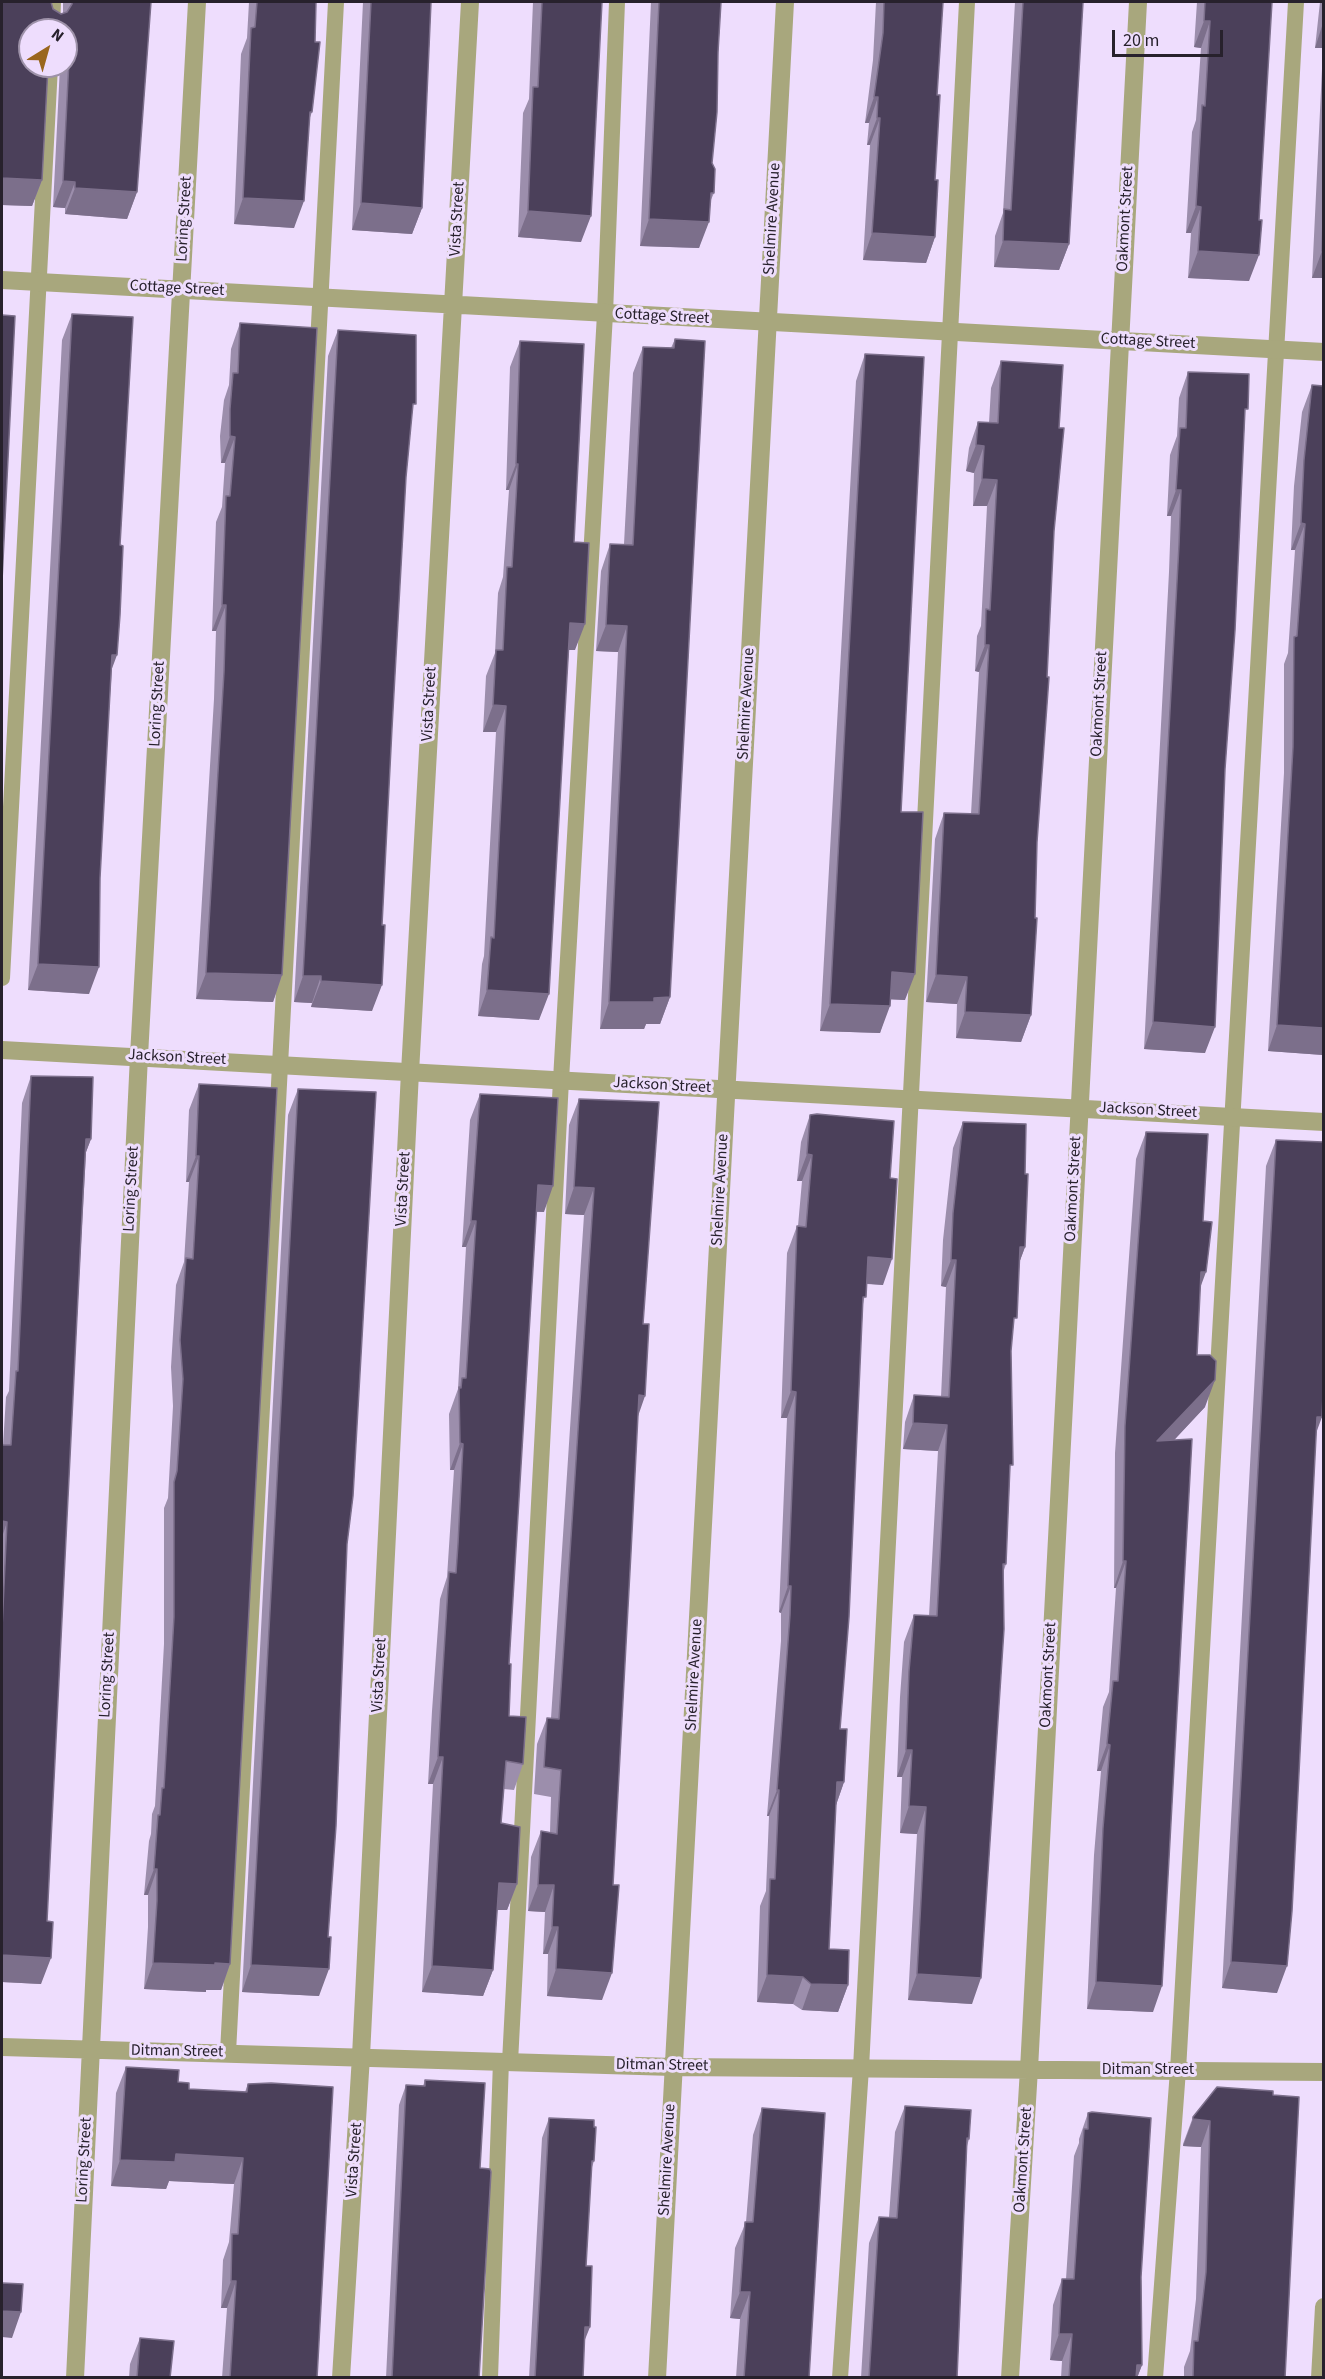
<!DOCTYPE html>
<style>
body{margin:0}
#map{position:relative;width:1325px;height:2379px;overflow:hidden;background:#eeddfd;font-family:"Source Sans 3",sans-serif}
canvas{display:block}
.frame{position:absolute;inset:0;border:3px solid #27212c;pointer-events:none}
.north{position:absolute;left:18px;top:18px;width:60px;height:60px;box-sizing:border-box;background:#eeddfd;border:2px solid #9e92a9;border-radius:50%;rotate:37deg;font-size:16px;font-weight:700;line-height:24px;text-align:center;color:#27212c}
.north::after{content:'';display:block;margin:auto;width:21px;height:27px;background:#9a661d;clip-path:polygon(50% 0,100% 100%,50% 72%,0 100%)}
.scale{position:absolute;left:1112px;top:30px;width:111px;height:27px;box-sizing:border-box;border:3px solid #27212c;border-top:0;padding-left:8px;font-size:18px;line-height:21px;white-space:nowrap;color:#27212c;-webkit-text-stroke:4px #eeddfd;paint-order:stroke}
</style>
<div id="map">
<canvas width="1325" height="2379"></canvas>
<div class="frame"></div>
<div class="north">N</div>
<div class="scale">20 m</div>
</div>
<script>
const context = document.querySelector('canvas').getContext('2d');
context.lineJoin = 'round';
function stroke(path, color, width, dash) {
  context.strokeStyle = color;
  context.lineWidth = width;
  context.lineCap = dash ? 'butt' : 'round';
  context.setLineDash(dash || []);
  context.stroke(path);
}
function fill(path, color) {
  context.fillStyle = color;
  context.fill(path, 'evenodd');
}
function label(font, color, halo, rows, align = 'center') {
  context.font = font + ' "Source Sans 3",sans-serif';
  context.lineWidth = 6;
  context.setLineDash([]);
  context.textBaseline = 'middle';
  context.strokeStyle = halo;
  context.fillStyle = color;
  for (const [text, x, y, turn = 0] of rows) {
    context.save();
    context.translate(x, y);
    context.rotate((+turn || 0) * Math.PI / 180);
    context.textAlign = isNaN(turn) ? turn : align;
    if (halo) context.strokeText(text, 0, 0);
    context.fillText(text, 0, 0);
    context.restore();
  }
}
const service = new Path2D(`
 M52,30L53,2
 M2,978L50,66
 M228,2052L336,2
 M510,2062L561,1080L605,314L617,2
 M490,2378L501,2061
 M840,2378L861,2068L967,2
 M1155,2378L1178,2070L1296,2`);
const minor = new Path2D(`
 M2,280L1324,352
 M2,1050L1324,1122
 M2,2047L673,2067L1324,2072
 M75,2378L139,1056L197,2
 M341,2378L361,2056L410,1072L470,2
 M657,2378L785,2
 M1010,2378L1029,2069L1138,2
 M1320,2378L1324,2307`);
const wall = new Path2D(`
 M2,2H51L53,9L61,14L63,13V2H151L137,192L127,219L65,214V208L53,207L60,66H66V30H30V66H48L42,180L32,206L2,205Z
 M249,2H316L312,112L309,120L294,228L234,224L241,54L247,38Z
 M363,2H431L422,208L412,234L352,230Z
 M533,2H602L581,242L518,237L523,113L529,99Z
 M651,2H721L712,163L714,193L710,202L699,248L640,246Z
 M876,2H943L937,95L935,180V237L926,263L863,260L870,145H867L869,123H865L873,60Z
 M1015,2H1083L1069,244L1059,270L994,267L995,236L1003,213Z
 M1197,2H1272L1249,281L1188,278L1191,233H1186L1192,132L1196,120L1201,48L1194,47Z
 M1320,2H1323V278H1312L1323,48H1315Z
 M72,314L112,669L89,994L28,990L62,340Z
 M240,323L282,975L273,1002L196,999L214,699L216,631H212L216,522L222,507L225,463H221L220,436L224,400L229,385L231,349Z
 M338,330L412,414L406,477L372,1011L311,1007L312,1003L294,1002L328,356Z
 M675,339L670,997L660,1024H646L644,1029H600L618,652L596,651L601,571L610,544H624L633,373L643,347L671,348Z
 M520,341L574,542L575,650H569L539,1020L478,1016L482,964L484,956L496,732H483L486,676L495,653L498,593L503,577L509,490H506L510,367Z
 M865,354L901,812L905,1000L890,999L880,1033L820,1031L856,381Z
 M1001,361L1054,531L1037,842L1031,1015L1021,1042L956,1038L957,1004L926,1002L935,839L944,813L971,814L979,672L975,671L977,636L981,626L987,506H973L974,473L966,471L969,448L978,422L989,423L991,388Z
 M1188,372L1245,418L1205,1053L1144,1049L1169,572L1171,516H1167L1170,455L1177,436L1179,398Z
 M1312,385L1323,1055L1268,1051L1284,773V664L1288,653L1295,550H1291L1294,486L1302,412Z
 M31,1076L91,1139L86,1152L41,1984L2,1982V1445H3L6,1397L9,1391L22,1103Z
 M199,1084L230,1964L221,1990H206V1992L144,1989L148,1927V1895H144L149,1841L151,1834L152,1814L155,1806L164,1644V1508L168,1498L173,1406L171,1367L176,1285L184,1262L189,1182H186L189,1110Z
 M298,1089L347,1544L319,1996L242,1992L288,1115Z
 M480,1094L544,1212H536L509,1664V1716L523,1764L514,1790L504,1789L501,1823L517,1884L507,1910H497L493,1970L483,1996L422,1992L433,1784H428L432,1711L440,1599L447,1577L454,1470H450L449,1414L458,1389L466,1247H462L470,1120Z
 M579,1099L643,1324L602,2000L547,1996L548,1954H543L545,1912L528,1911L531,1857L541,1831L550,1832L551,1797L534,1794L537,1744L547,1718H551L584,1215L565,1214L569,1125Z
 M810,1115L883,1285L867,1284L863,1304L840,1729L844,1782L836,1805L829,1949L848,1985L838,2012L802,2010L793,2004L757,2002L760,1906L766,1891L769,1816H767L781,1641V1613L779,1612L787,1418H781L787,1253L797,1226H798L802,1181H797L801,1142Z
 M963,1122L1025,1174V1247L1019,1263L1011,1351L1010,1474L1006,1564L1004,1570L972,2004L908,2000L917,1834L900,1833L902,1777H897L900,1697L904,1642L914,1615L929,1616L938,1451L903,1449L905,1422L914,1395L941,1397L946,1287L941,1286L943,1240L953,1148Z
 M1146,1132L1200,1289L1197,1355L1205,1407L1174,1440L1153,2012L1087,2009L1094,1855L1101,1771H1097L1103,1707L1109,1692L1116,1588H1114L1115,1453L1136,1159Z
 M1276,1140L1316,1434L1277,1993L1222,1988L1266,1166Z
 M126,2067L178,2082L189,2089L245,2092L248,2084L317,2378H222L227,2308H221L223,2260L229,2242L234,2184L169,2181L166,2189L111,2186L116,2093Z
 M425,2080L480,2168L479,2378H386L399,2105L406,2085L423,2086Z
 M1217,2087L1285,2378H1184V2367L1190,2351L1196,2299L1201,2147L1183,2146V2144L1193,2117Z
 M905,2106L969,2139L967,2146L957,2378H861L869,2243L879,2217H889L895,2132Z
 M762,2108L809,2378H736L740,2319L730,2318L735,2248L746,2222L753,2135Z
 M1088,2113L1141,2277L1142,2365L1137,2378H1061L1062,2361L1050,2360L1053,2305L1062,2279H1066L1074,2156L1079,2143V2139Z
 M549,2118L594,2161L591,2170L586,2266L583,2378H529L542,2138Z
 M140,2338L170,2378H129L130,2364Z`);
const shadedWall = new Path2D(`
 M1204,21H1210L1201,48L1194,47Z
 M1323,23V48H1315Z
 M874,97H878L869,123H865Z
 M877,118H880L870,145H867Z
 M2,178L42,180L32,206L2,205Z
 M63,181L75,182L65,208L53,207Z
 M75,188L137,192L127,219L65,214Z
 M243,198L304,201L294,228L234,224Z
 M361,203L422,208L412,234L352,230Z
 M1196,206L1201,207L1191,233H1186Z
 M528,211L591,216L581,242L518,237Z
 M649,219L709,222L699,248L640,246Z
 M872,233L935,237L926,263L863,260Z
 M1003,241L1069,244L1059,270L994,267Z
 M1198,251L1259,255L1249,281L1188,278Z
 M1322,251H1323V278H1312Z
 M230,436L235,437L225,463H221Z
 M976,445L984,446L974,473L966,471Z
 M516,464H518L509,490H506Z
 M982,479L997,480L987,506H973Z
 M1176,490H1181L1171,516H1167Z
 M1301,523L1305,524L1295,550H1291Z
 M222,605H226L216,631H212Z
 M570,623L585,624L575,650H561Z
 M606,625L627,626L618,652L596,651Z
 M985,645H989L979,672L975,671Z
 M112,655H117L107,682Z
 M493,705L506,706L496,732H483Z
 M38,964L99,967L89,994L28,990Z
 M892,972L915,974L905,1000L882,999Z
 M206,973L282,975L273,1002L196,999Z
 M936,975L967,977L957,1004L926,1002Z
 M303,976H321L312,1003L294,1002Z
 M321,981L382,985L372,1011L311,1007Z
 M487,990L549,994L539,1020L478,1016Z
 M670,997L660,1024H646L644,1029H600L609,1002L654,998Z
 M830,1004L890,1006L880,1033L820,1031Z
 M965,1012L1031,1015L1021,1042L956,1038Z
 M1153,1022L1215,1027L1205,1053L1144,1049Z
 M1277,1025L1323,1028V1055L1268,1051Z
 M86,1139H91L81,1165Z
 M807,1154L812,1155L802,1181H797Z
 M196,1156H199L189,1182H186Z
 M538,1185L553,1186L544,1212L528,1211Z
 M574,1187L594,1188L584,1215L565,1214Z
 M471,1221H476L466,1247H462Z
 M1020,1247H1025L1015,1274Z
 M868,1257L892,1259L883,1285L859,1283Z
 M951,1260H956L946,1287L941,1286Z
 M1201,1272H1206L1196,1299Z
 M1215,1380L1205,1407L1148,1468L1157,1441Z
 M791,1391L796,1392L787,1418H781Z
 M639,1395L645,1396L636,1422Z
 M1317,1417H1322L1312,1444Z
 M913,1423L947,1425L938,1451L903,1449Z
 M460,1443L463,1444L454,1470H450Z
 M2,1521L7,1522L2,1537Z
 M1123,1561H1126L1116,1588H1114Z
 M788,1586H791L781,1613L779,1612Z
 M1107,1744L1110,1745L1101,1771H1097Z
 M906,1750H912L902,1777H897Z
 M438,1757H443L433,1784H428Z
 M837,1782H844L835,1808Z
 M777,1790H779L769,1816H767Z
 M909,1806L926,1807L917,1834L900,1833Z
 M154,1869H157L148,1895H144Z
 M499,1883L517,1884L507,1910H489Z
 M538,1885H554L545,1912L528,1911Z
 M552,1927H558L548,1954H543Z
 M2,1955L51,1958L41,1984L2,1982Z
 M1231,1962L1287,1966L1277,1993L1222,1988Z
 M153,1963H215L230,1964L221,1990H206V1992L144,1989Z
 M251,1965L329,1969L319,1996L242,1992Z
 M432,1966L493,1970L483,1996L422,1992Z
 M556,1969L612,1973L602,2000L547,1996Z
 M917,1974L981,1978L972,2004L908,2000Z
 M767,1975L803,1977L793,2004L757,2002Z
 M1096,1982L1162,1986L1153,2012L1087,2009Z
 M811,1984L848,1985L838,2012L802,2010Z
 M1193,2119L1210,2121L1201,2147L1183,2146Z
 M176,2154L243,2158L234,2184L169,2181L166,2189L111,2186L120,2160Z
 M231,2281H236L227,2308H221Z
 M740,2292H750L740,2319L730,2318Z
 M2,2311L21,2312L12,2338L2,2337Z
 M585,2327H590L582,2347Z
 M1059,2334H1072L1062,2361L1050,2360Z
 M1137,2365H1142L1137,2378H1132Z`);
const building = new Path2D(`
 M2,2H51L53,9L61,14L67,12L72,4V2H151L137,192L75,188V182L63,181L70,40L69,34L66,33V30L61,29L57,30H30V66H48L42,180L2,178Z
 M257,2H316L315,42H320L312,112H310L304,201L243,198L251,28L255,27Z
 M371,2H431L422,208L361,203Z
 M542,2H602L591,216L528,211L533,87H538Z
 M659,2H721L718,52L717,112L712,163L715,169L714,193H711L709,222L649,219Z
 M884,2H943L937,95H940L935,180H938L935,237L872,233L880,118H877L878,97H874L883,33Z
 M1023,2H1083L1069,244L1003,241L1004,209L1011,210Z
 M1205,2H1272L1259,220H1262L1259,255L1198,251L1201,207L1196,206L1202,105L1205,106L1210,21H1204Z
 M1323,220V251H1322Z
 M72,314L133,317L120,545L123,546L120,615L117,655H112L100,878L99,967L38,964Z
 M2,315L15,316L2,581Z
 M240,323L317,328L282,975L206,973L224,672L226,605H222L226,496H230L235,437L230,436V409L233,373H238Z
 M338,330L416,335V404H413L406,477L392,728L382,925H385L382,985L321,981V976H303Z
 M675,339L705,341L670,997L654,998V1002H609L627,626L606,625L610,544L633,545L643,347L674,348Z
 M520,341L584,344L574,542L589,543L585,624L570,623L549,994L487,990L491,937L494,938L506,706L493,705L496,650H503L507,567H512L518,464H516Z
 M865,354L924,357L901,812H923L915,974L892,972L890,1006L830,1004Z
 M1001,361L1063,365L1059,428H1064L1054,531L1047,677H1049L1037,842L1035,918H1037L1031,1015L965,1012L967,977L936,975L944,813L979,814L989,645H985L986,609L990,610L997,480L982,479L984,446L976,445L978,422L998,423Z
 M1188,372L1249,374L1248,409H1245L1235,630L1225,769L1215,1027L1153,1022L1179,545L1181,490H1176L1180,428H1186Z
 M1312,385L1323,386V1028L1277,1025L1293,747L1294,637L1297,636L1305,524L1301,523L1304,460Z
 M31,1076L93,1077L91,1139H86L83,1195L47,1921L53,1922L51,1958L2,1955V1628L7,1522L2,1521V1445H11L16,1371H18Z
 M199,1084L277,1088L230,1964L215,1963V1965L153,1963L157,1901V1869H154L158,1815H160L162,1788H164L174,1617V1482L177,1471L183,1379L180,1340L186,1258L193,1259L199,1156H196Z
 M298,1089L376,1092L353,1496L347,1544L336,1826L328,1937H331L329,1969L251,1965Z
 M480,1094L558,1098L553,1186L538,1185L509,1664H511L509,1716L526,1717L523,1764L506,1761L501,1823L520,1827L517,1884L499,1883L493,1970L432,1966L443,1757H438L442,1684L449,1572L456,1573L458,1544L463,1444L460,1443L459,1387L461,1388L462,1378H466L476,1221H471Z
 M579,1099L659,1102L643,1324H649L645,1396L639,1395L631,1552L613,1885H619L612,1973L556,1969L558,1927H552L554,1885H538L541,1831L557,1834L561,1770L544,1767L547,1718L559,1719L594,1188L574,1187Z
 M817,1114L894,1121L890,1178L897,1179L892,1259L868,1257L866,1297H863L849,1617L840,1729H847L844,1782H837L829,1949L849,1950L848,1985L811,1984L803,1977L767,1975L770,1879H775L779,1790H777L790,1615L791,1586H788L796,1392L791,1391L797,1226L806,1227L812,1155L807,1154L810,1115Z
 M963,1122L1026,1124L1025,1174H1028L1025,1247H1020L1017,1318H1014L1011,1351L1013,1465H1010L1006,1564H1003L1004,1629L981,1978L917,1974L926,1807L909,1806L912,1750H906L909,1671L914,1615L937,1616L947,1425L913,1423L914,1395L949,1397L956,1260H951L953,1213Z
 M1146,1132L1208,1134L1203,1221L1212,1222L1206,1272H1201L1197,1355H1210L1216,1361L1215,1380L1157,1441L1192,1439L1162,1986L1096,1982L1103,1828L1110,1745L1107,1744L1113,1681H1118L1126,1561H1123L1125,1426Z
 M1276,1140L1323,1142V1395L1322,1417H1317L1292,1911L1287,1966L1231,1962Z
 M126,2067L179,2070L178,2082L189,2083V2089L247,2092L248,2084L271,2083L333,2087L317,2378H230L236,2281H231L232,2234H238L243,2158L176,2154L175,2162L120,2160Z
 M425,2080L485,2083L480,2168L490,2169L491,2172L479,2378H392L406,2085L425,2086Z
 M1217,2087L1273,2091V2095L1299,2097L1285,2378H1193L1194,2341H1198L1206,2272L1210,2121L1193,2119V2117Z
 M905,2106L971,2110L969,2139L967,2138L957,2378H869L879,2217L897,2218Z
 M762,2108L825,2113L809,2378H744L750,2292H740L745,2222H753Z
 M1092,2112L1151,2118L1141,2277L1142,2365H1137L1136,2378H1069L1072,2334H1059L1062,2279H1074L1084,2129H1088V2113Z
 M549,2118L594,2120V2127H596L594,2161H592L586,2266H592L590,2327H585L583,2378H535Z
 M2,2283L23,2284L21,2312L2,2311Z
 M140,2338L174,2341L170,2378H137Z`);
const streetNames = [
 ["Loring Street",185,219,-87],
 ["Vista Street",458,219,-87],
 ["Shelmire Avenue",773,219,-87],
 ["Oakmont Street",1126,219,-87],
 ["Cottage Street",177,289,3],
 ["Cottage Street",662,317,3],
 ["Cottage Street",1148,342,3],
 ["Loring Street",158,704,-87],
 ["Vista Street",430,704,-87],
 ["Shelmire Avenue",747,704,-87],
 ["Oakmont Street",1100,704,-87],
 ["Jackson Street",177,1058,3],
 ["Jackson Street",662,1086,3],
 ["Jackson Street",1148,1111,3],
 ["Loring Street",132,1189,-87],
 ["Vista Street",404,1189,-87],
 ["Oakmont Street",1074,1189,-87],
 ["Shelmire Avenue",721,1190,-87],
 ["Loring Street",108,1675,-87],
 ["Vista Street",380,1675,-87],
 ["Shelmire Avenue",695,1675,-87],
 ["Oakmont Street",1049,1675,-87],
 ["Ditman Street",177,2052,1],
 ["Ditman Street",662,2066,1],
 ["Ditman Street",1148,2070],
 ["Loring Street",85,2160,-87],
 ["Vista Street",355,2160,-86],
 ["Shelmire Avenue",668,2160,-87],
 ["Oakmont Street",1024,2160,-86]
];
stroke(service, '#a8a77d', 16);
stroke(minor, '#a8a77d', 18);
fill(wall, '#9c8eac');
fill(shadedWall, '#7c6f8b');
fill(building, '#4b405a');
stroke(building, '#7c6f8b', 1.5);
label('16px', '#27212c', '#eeddfd', streetNames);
</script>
